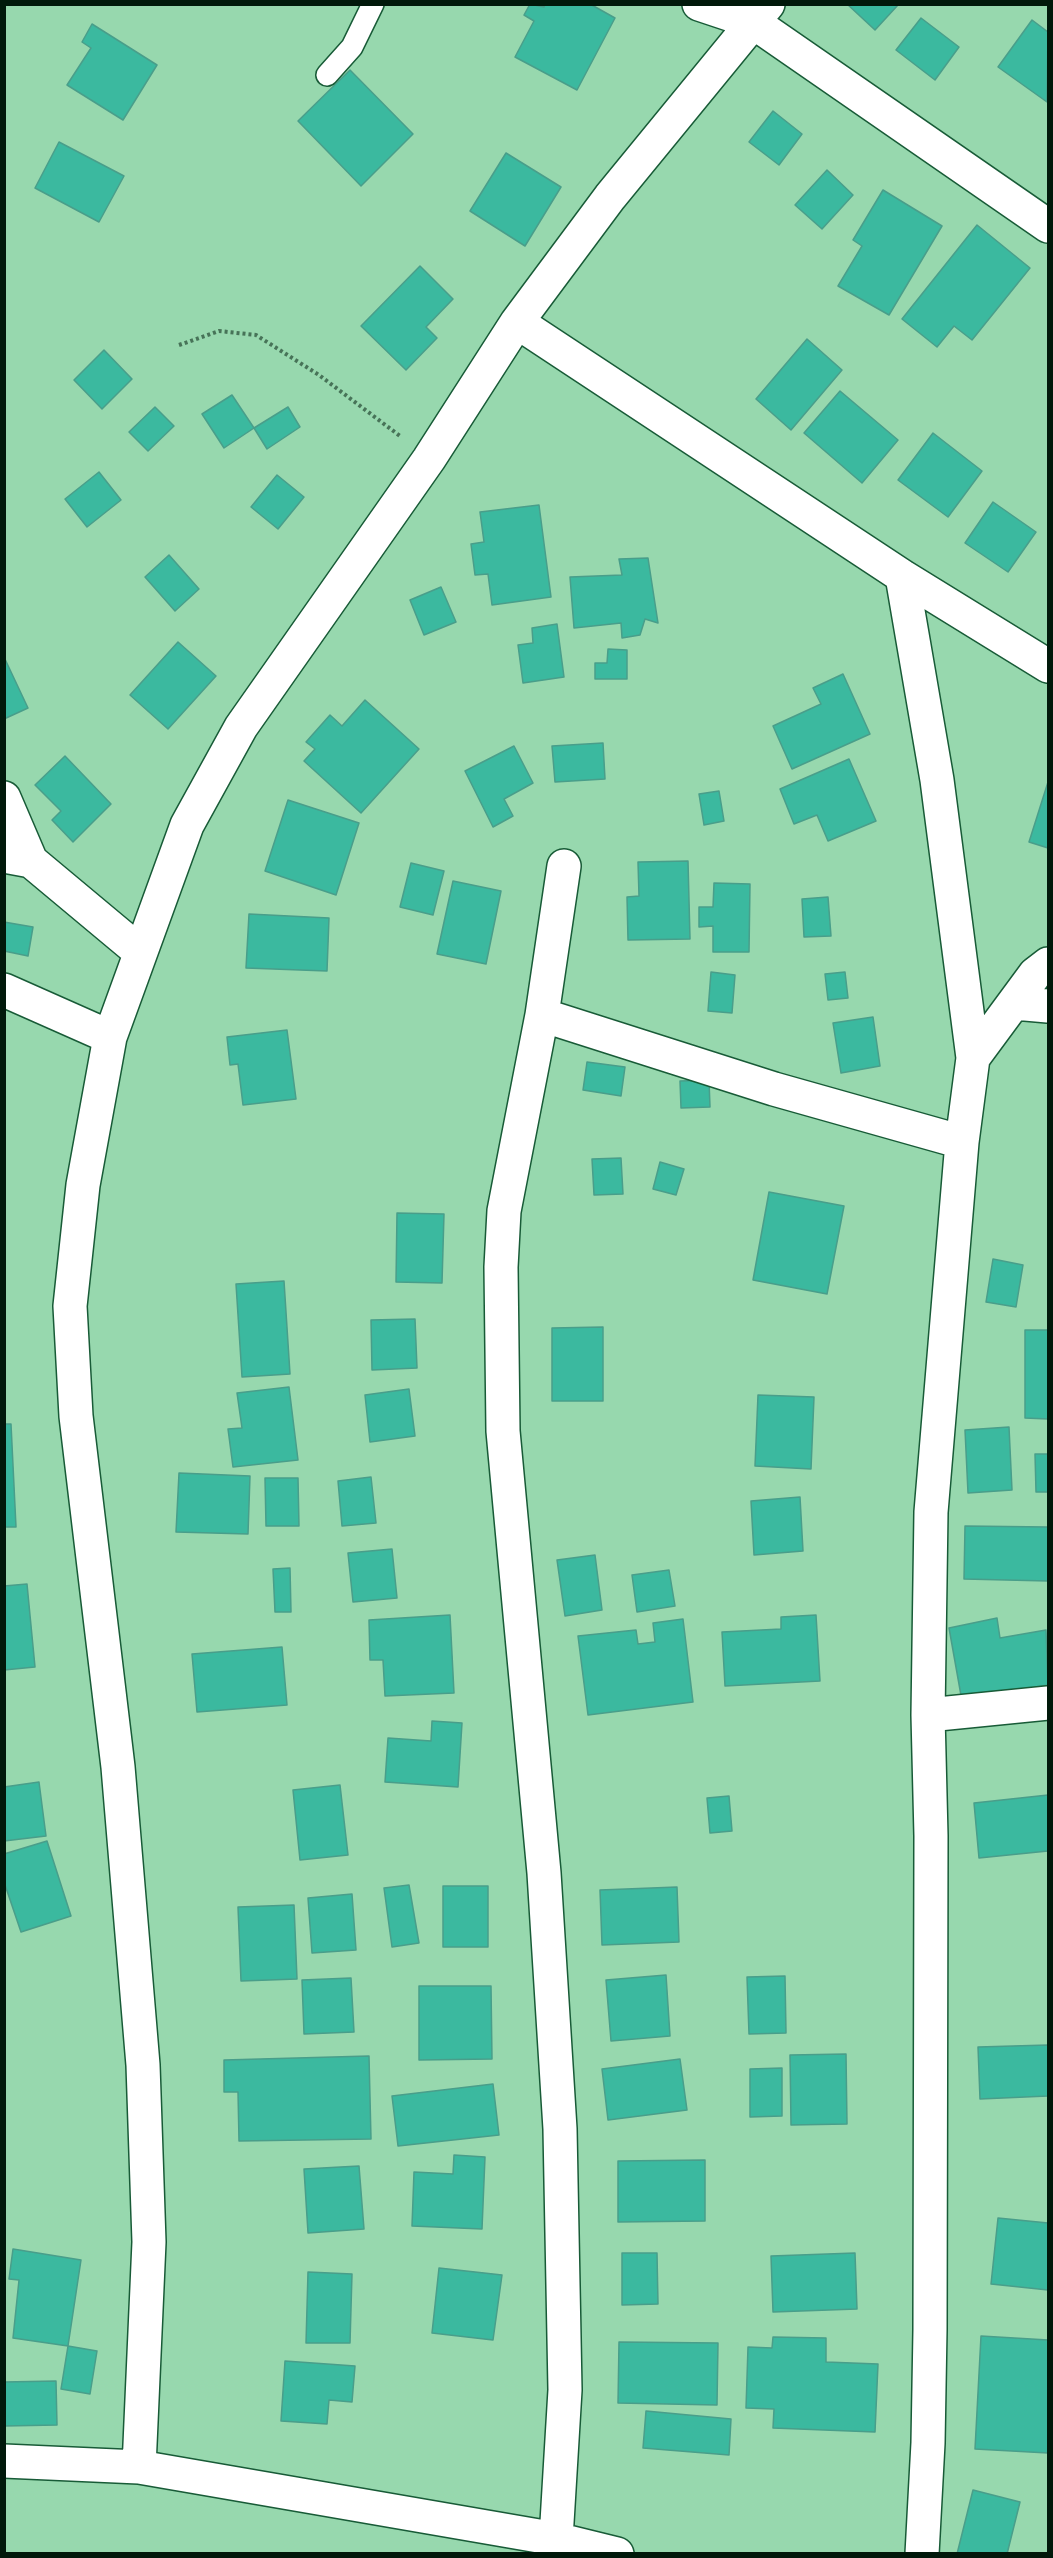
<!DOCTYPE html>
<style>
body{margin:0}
#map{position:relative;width:1053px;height:2558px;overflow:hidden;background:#97d8ae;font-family:"Libre Baskerville",serif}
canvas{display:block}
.frame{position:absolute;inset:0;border:6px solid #01190b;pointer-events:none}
</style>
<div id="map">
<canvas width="1053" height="2558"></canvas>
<div class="frame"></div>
</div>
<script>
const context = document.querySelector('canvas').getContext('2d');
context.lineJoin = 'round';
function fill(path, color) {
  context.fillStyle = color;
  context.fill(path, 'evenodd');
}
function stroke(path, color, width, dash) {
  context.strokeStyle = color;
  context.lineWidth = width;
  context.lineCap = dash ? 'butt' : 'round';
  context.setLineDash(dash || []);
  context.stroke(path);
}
const building = new Path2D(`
 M530,4L544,7L545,4H590L615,18L577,90L515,57L534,21L524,15Z
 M847,4H897L898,5L875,30Z
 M921,18L959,47L935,80L896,50Z
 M1032,20L1048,32L1047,102L998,67Z
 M92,24L157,65L123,120L67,85L91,48L82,42Z
 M350,70L413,134L361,186L298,121Z
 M773,111L802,134L779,165L749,142Z
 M59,142L124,176L99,222L35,188Z
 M506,153L561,187L525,246L470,211Z
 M827,170L853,195L822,229L795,205Z
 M883,190L942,226L889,315L838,286L862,246L853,240Z
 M977,225L1030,268L972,340L954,326L937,347L902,319Z
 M420,266L453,299L426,327L437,338L406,370L361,326Z
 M807,339L842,370L791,430L756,399Z
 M104,350L132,379L102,409L74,380Z
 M840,391L898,440L862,483L804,433Z
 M232,395L254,428L224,448L202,414Z
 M155,407L174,426L148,451L129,432Z
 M288,407L300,427L267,449L254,428Z
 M933,433L982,471L948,517L898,480Z
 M99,472L121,500L87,527L65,499Z
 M277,475L304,497L278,529L251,507Z
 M993,502L1036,532L1008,572L965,543Z
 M539,505L551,597L492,605L488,574L475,575L471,544L484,542L480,512Z
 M169,555L199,589L175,611L145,577Z
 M648,558L658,623L645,619L640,635L622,638L621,623L574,628L570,577L622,575L619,559Z
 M441,587L456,622L424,635L410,600Z
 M557,624L564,677L523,683L518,645L533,643L532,628Z
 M178,642L216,676L168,729L130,695Z
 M608,649L627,650V679H595V663H607Z
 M4,657L28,708L4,719Z
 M843,674L870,734L792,769L773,726L821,704L813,688Z
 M365,700L419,749L361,813L304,761L315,749L306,742L330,715L342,726Z
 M603,743L605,779L555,782L552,746Z
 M514,746L533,783L504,799L513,816L493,827L465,771Z
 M65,756L111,804L73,842L52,820L61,811L35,785Z
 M849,759L876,821L828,841L817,815L794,824L780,789Z
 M1048,782V848L1029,842Z
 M719,791L724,821L704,825L699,794Z
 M288,800L359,823L336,895L265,871Z
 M688,861L690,939L628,940L627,897L639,896L638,862Z
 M411,863L444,871L433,915L400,907Z
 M453,881L501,891L486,964L437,954Z
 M714,883L750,884L749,952H713V926L699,927V907H713Z
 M828,897L831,936L804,937L802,899Z
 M249,914L329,918L327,971L246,968Z
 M4,922L33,927L28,956L4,951Z
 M711,972L735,975L732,1013L708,1011Z
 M845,972L848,998L828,1000L825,974Z
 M873,1017L880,1066L841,1073L833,1023Z
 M287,1030L296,1099L243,1105L238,1064L230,1065L227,1037Z
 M587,1062L625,1067L621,1096L583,1090Z
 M709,1080L710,1107L681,1108L680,1081Z
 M621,1158L623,1194L594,1195L592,1159Z
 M660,1162L684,1169L676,1195L653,1189Z
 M769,1192L844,1206L827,1294L753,1280Z
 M397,1213L444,1214L442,1283L396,1282Z
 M993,1259L1023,1265L1016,1307L986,1302Z
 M284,1281L290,1374L242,1377L236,1284Z
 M415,1319L417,1368L372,1370L371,1320Z
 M603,1327V1401H552V1328Z
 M1025,1330H1048V1419L1025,1418Z
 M289,1387L298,1460L233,1467L228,1429L242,1428L237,1393Z
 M409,1389L415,1436L370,1442L365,1395Z
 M758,1395L814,1397L811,1469L755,1466Z
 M4,1424H11L16,1527H4Z
 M1009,1427L1012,1490L968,1493L965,1430Z
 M1035,1454H1048V1492H1036Z
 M179,1473L250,1476L248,1534L176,1532Z
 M371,1477L376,1523L342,1526L338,1481Z
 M265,1478H298L299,1526H266Z
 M800,1497L803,1551L754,1555L751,1501Z
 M965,1526L1048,1527V1581L964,1579Z
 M392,1549L397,1598L353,1602L348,1553Z
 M595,1555L602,1610L565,1616L557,1560Z
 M290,1568L291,1612H275L273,1569Z
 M669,1570L675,1606L637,1612L632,1575Z
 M27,1584L35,1667L4,1670V1586Z
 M450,1615L454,1693L385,1696L383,1660H370L369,1620Z
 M816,1615L820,1681L725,1686L722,1632L781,1629V1617Z
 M997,1618L1000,1638L1046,1630L1048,1685L962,1701L949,1628Z
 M683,1619L693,1702L588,1715L578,1636L636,1630L638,1644L655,1642L653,1623Z
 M282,1647L287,1705L197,1712L192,1654Z
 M432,1721L462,1723L458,1787L385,1782L388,1738L431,1741Z
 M39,1782L46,1836L4,1841V1787Z
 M340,1785L348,1855L300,1860L293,1790Z
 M1048,1795V1851L979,1858L974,1803Z
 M729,1796L732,1831L710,1833L707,1798Z
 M47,1841L71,1916L21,1932L4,1882V1854Z
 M409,1885L419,1943L392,1947L384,1888Z
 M443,1886H488V1947H443Z
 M677,1887L679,1942L602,1945L600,1890Z
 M352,1894L356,1950L312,1953L308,1898Z
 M294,1905L297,1979L241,1981L238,1907Z
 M666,1975L670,2036L611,2041L606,1980Z
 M785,1976L786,2033L749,2034L747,1977Z
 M351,1978L354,2032L304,2034L302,1980Z
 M419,1986H491L492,2059L419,2060Z
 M1048,2045V2096L980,2099L978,2047Z
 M846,2054L847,2124L791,2125L790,2055Z
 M369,2056L371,2139L239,2141L238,2092H224V2060Z
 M680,2059L687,2110L608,2120L602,2069Z
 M782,2068V2116L750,2117V2069Z
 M493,2084L499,2135L398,2146L392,2096Z
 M454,2155L485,2157L482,2229L412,2226L414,2172L453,2174Z
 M705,2160V2221L618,2222V2161Z
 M359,2166L364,2229L308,2233L304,2169Z
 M998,2218L1048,2223V2290L991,2284Z
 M13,2249L81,2260L68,2346L13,2338L19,2280L9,2279Z
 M622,2253H657L658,2304L622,2305Z
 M855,2253L857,2309L773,2312L771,2256Z
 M439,2268L502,2275L493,2340L432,2333Z
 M308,2272L352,2274L350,2343H306Z
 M981,2336L1048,2340V2453L975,2449Z
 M773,2337L826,2338V2362L878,2364L875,2432L773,2428L774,2409L746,2408L748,2347L772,2348Z
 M619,2342L718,2343L717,2405L618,2403Z
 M68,2346L97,2351L90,2394L61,2389Z
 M285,2361L355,2366L352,2402L329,2400L327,2424L281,2421Z
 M56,2381L57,2425L4,2426V2382Z
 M646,2411L731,2419L729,2455L643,2448Z
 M973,2490L1020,2502L1007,2554H957Z`);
const path = new Path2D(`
 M179,345L219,331L256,335L319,375L400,436`);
const service = new Path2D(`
 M327,75L352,47L373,4`);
const minor = new Path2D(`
 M699,4L753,22L1048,226
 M517,322L902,576L1048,666
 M902,576L937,780L973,1058L962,1142L931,1512L928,1715L931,1836L930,2330L928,2443L922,2554
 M4,798L31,861
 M4,856L31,861L140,952
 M4,990L110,1037
 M1014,1003L1048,1006
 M542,1015L774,1089L962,1142
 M973,1058L1035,974L1048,964
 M928,1715L1048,1703
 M4,2461L139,2467L556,2539L617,2554
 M139,2467L149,2242L143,2065L118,1767L76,1416L70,1306L83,1185L110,1037L187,825L241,727L429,459L517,322L610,197L768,4
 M550,2554L556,2539L565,2390L560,2129L544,1873L503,1431L501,1267L504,1211L542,1015L564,866`);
fill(building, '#3bb99f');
stroke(building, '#499e8a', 1.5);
stroke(service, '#185b37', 24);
stroke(minor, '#185b37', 36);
stroke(path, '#477358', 4, [3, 3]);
stroke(service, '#fff', 21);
stroke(minor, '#fff', 33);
</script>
